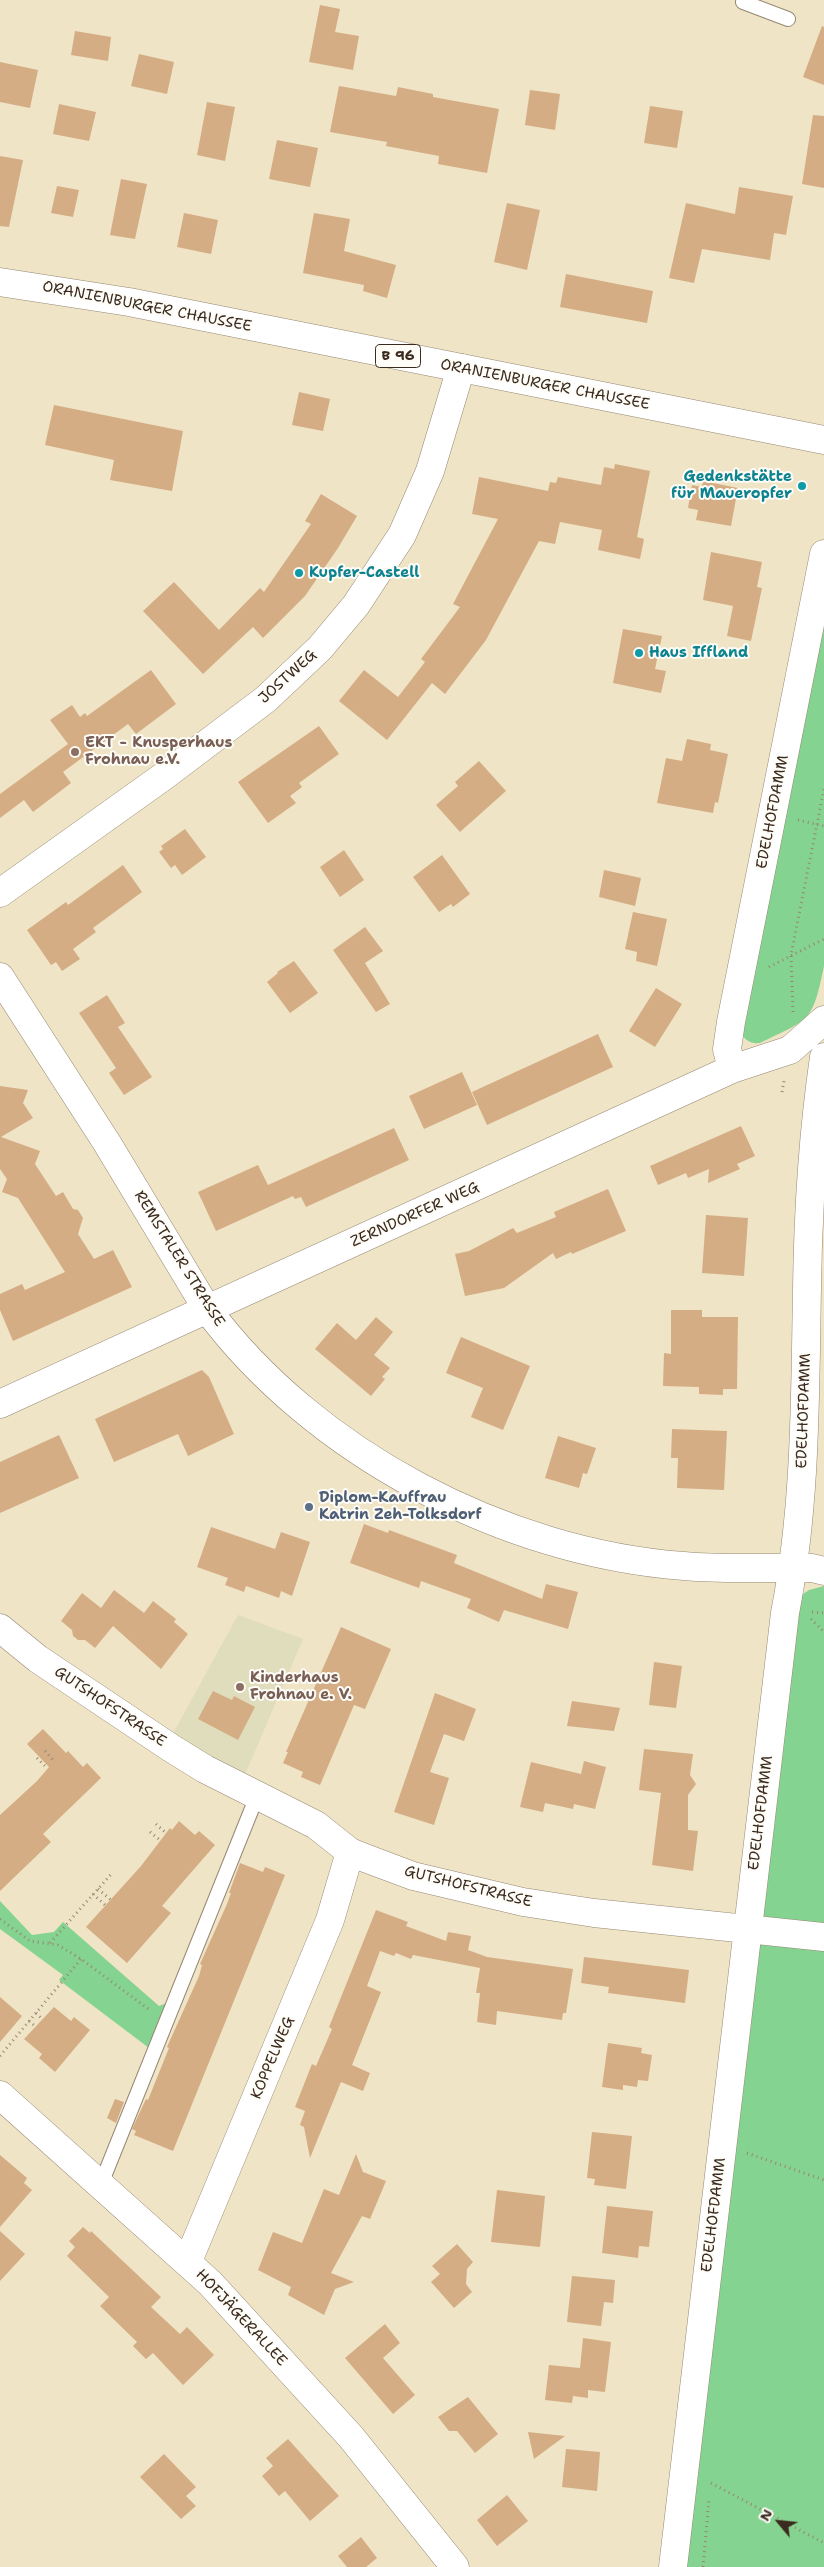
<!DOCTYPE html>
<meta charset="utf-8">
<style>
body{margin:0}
#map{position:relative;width:824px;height:2567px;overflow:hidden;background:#efe4c6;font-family:"Shantell Sans",sans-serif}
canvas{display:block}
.north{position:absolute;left:754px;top:2497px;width:50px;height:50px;-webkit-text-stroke:4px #fdfcf7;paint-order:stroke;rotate:298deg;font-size:14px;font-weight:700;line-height:20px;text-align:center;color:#3b2a1e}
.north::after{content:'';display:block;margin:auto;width:18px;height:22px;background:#3b2a1e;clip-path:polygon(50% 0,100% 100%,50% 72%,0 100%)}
</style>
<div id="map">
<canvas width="824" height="2567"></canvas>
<div class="north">N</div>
</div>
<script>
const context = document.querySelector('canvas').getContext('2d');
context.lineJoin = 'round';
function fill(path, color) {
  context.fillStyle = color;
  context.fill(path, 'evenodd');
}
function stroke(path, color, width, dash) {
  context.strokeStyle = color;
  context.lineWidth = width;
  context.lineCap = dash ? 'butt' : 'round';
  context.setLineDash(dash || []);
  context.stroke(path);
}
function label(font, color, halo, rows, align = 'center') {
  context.font = font + ' "Shantell Sans",sans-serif';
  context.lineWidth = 4;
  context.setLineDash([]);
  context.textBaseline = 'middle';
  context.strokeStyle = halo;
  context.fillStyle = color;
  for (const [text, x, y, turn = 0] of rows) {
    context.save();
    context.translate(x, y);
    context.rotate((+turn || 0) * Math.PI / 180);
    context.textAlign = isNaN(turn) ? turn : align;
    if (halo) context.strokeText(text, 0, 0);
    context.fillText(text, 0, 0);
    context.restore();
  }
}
const built = new Path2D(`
 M238,1615L303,1639L244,1777L172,1735Z`);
const green = new Path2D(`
 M824,589V966C812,1023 811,1018 760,1043C748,1044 744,1039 739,1029Z
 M824,1586V1928L759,1916L800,1596L809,1590Z
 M0,1901L32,1935L54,1932L63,1922L159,2006L167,2003L149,2048L59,1980L63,1975L0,1929Z
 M755,1944L824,1946V2567H677Z`);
const building = new Path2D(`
 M320,5L340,9L335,32L359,36L353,70L309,62Z
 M822,26L824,27V85L803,77Z
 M75,31L111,37L108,61L71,55Z
 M139,54L174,62L167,94L131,86Z
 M0,62L38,70L30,108L0,102Z
 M339,86L396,96L398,87L433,94V97L499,109L487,173L438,164L439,156L386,146L387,142L330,132Z
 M530,90L560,94L555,130L525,125Z
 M207,102L235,107L225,161L197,155Z
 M59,104L96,112L89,141L53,134Z
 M650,106L683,111L677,148L644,143Z
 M813,115L824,116V188L802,184Z
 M277,140L318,148L310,187L269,179Z
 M0,156L23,160L9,227L0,226Z
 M121,179L147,184L135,239L110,235Z
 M57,186L79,190L73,217L51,213Z
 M739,187L793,196L786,235L774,233L770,260L702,249L694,283L669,278L686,203L735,214Z
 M507,203L540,210L527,270L494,262Z
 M184,213L218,220L211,254L177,247Z
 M314,213L350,219L344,251L396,265L387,298L363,291L364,285L303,273Z
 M566,274L653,291L647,323L560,307Z
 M299,392L330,399L323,431L292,425Z
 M54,405L183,431L172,491L110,480L114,460L45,445Z
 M615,464L650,471L637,537L644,539L640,559L598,550L602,530L560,522L555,544L539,541L486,640L445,694L432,683L387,740L339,701L364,670L398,697L425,662L421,659L460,607L453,604L498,519L472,514L479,477L548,491L550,482L556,483L558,477L601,485L604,467L614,469Z
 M703,481L738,488L731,526L696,520L698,510L688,508L692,485L702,487Z
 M321,494L357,516L338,548L305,596L263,638L253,627L203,674L143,611L174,582L219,630L260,588L264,592L311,524L305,521Z
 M711,552L762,562L757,587L762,588L751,641L727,636L733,606L703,600Z
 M623,629L662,636L655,669L666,671L661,693L613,683Z
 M151,670L176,704L136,734L128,724L63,772L71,783L33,812L24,800L0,818V794L68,744L50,720L72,705L80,717L85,713L87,716Z
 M319,726L339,754L299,783L302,787L290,796L296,803L268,823L238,782Z
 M687,739L711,744L710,750L728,754L718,803L715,802L713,813L657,803L666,758L682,761Z
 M479,761L506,791L460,832L436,805L458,786L455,782Z
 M185,829L206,857L182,875L175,865L171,868L159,852L163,849L161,846Z
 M344,850L364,880L340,897L320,867Z
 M442,855L470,894L453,907L451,904L439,912L413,877Z
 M123,865L142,892L93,928L96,932L73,949L80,959L62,971L56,962L51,965L27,930L66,902L68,905Z
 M604,870L641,878L635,906L599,897Z
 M633,912L667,919L657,966L636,961L637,952L625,949Z
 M365,927L383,951L365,963L390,1004L376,1012L333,950Z
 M294,961L318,993L290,1013L267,982L278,973L277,972Z
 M656,988L682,1004L655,1047L629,1031Z
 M107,995L125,1023L118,1027L152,1077L124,1095L109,1073L116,1068L79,1013Z
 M598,1034L613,1067L487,1125L472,1092Z
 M462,1072L477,1105L424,1129L409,1096Z
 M0,1086L28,1090L23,1103L33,1118L1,1137L40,1151L35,1164L56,1196L63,1192L73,1209L78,1210L83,1218L78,1234L94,1259L113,1250L132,1287L13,1341L0,1310V1294L22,1284L25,1290L65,1272L18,1198L2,1192L7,1179L0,1169Z
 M741,1126L755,1156L737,1164L740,1169L708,1183L709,1169L688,1178L686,1173L658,1185L650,1166Z
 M394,1128L409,1160L306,1207L301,1197L295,1199L293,1196L216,1231L198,1192L258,1165L268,1185Z
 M608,1189L626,1231L572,1254L571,1252L556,1259L553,1253L504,1288L465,1296L455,1254L469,1251L513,1228L517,1233L556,1217L554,1212Z
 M706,1215L748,1218L744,1276L702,1273Z
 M671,1310H702V1317H738L737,1389H723V1395L699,1394V1387L663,1386L664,1353L671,1354Z
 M376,1317L393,1332L374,1355L390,1368L382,1377L385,1379L371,1396L315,1349L337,1323L356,1340Z
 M461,1337L530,1366L503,1430L471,1417L483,1388L446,1373Z
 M202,1370L209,1377L234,1434L188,1456L178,1434L114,1462L95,1419Z
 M672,1429L727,1431L724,1490L677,1488L678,1458H671Z
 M59,1435L79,1478L0,1513V1462Z
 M558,1436L596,1448L587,1474L583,1473L579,1488L545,1478Z
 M364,1524L388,1533L389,1530L457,1555L454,1563L542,1599L546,1584L578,1592L568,1629L504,1610L499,1622L467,1608L471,1599L421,1581L419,1588L350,1563Z
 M211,1527L275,1549L281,1532L310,1542L292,1596L281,1591L279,1598L246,1586L244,1592L225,1585L228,1578L197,1567Z
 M114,1590L144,1613L153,1601L176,1619L174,1622L188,1634L161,1669L113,1626L95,1648L85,1640H78L73,1636L72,1630L61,1621L82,1593L101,1608Z
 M341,1627L391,1649L365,1709L354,1705L320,1785L301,1777L303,1772L283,1763L288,1752H286Z
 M654,1662L682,1666L676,1708L649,1705Z
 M213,1691L232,1700L234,1696L255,1707L238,1740L198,1719Z
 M435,1693L476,1709L464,1741L444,1734L430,1772L449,1778L434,1825L394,1812Z
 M572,1701L620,1708L614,1731L567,1726Z
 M43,1729L66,1753L68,1751L83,1767L87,1763L101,1778L43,1834L51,1842L0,1891V1815L37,1781L49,1767L27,1744Z
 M644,1749L693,1754L690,1775L696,1784L688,1795V1830L698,1831L693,1871L652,1865L661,1793L639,1790Z
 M584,1761L606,1767L595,1809L574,1804L573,1809L545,1803L543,1812L520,1807L531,1762L581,1774Z
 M179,1821L195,1835L199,1831L215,1845L162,1906L171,1913L127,1963L86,1927L141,1866L170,1828L172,1830Z
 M240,1863L263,1872L265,1867L285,1875L173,2151L134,2135L136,2131L132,2129L146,2099L148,2100L169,2048L167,2047L199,1976L202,1965L200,1964L227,1904L231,1893H229Z
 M376,1910L408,1922L406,1926L446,1941L448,1932L471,1936L468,1950L487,1957L573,1969L566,2013H563L562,2020L497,2011L496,2025L477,2022L480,1993H476L480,1968L413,1955L411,1959L396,1953L394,1956L380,1951L367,1986L381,1992L352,2065L370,2073L363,2091L341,2082L310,2158L304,2127L300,2125L305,2111L295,2107L312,2064L316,2066L332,2029L329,2027Z
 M584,1957L689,1970L685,2003L608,1993L609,1987L581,1983Z
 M0,1997L22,2016L0,2042Z
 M54,2007L71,2021L74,2017L90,2030L55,2072L39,2058L42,2054L24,2039Z
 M608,2043L642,2048L641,2053L652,2055L648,2081L638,2080L637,2087L623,2085V2090L602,2087Z
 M115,2099L124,2102L116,2123L107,2118Z
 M592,2132L632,2136L626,2189L594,2185L595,2179L587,2178Z
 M356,2154L363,2172L386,2181L370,2219L362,2216L331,2273L354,2282L335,2289L324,2315L288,2295L291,2287L258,2270L273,2232L302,2243L324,2189L339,2195Z
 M0,2155L27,2178L24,2183L32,2190L0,2227Z
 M497,2190L545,2196L540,2247L491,2242Z
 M607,2206L653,2211L649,2247L639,2246L638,2258L602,2253Z
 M83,2227L90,2233L91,2231L161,2297L151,2307L180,2334L187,2327L214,2355L183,2385L153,2353L146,2359L133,2346L137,2342L100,2306L109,2297L67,2256L75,2247L69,2241Z
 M0,2231L25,2254L0,2281Z
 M457,2244L473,2262L467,2269L466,2284L472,2292L454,2308L431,2282L440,2274L432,2266Z
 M572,2276L615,2280L613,2303L604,2302L601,2326L567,2322Z
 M385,2324L400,2343L383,2358L415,2395L393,2414L345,2358Z
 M583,2338L611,2342L605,2392L588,2390V2398L573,2396L572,2403L545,2400L549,2365L580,2368Z
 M468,2397L498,2434L475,2453L457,2431H449L438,2417Z
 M528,2432L565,2436L534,2459Z
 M288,2439L339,2496L310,2521L285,2491L279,2496L262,2476L273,2466L266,2458Z
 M566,2449L600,2452L597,2491L562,2487Z
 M164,2454L196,2487L186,2496L196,2506L181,2519L140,2477Z
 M507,2495L528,2521L497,2546L477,2520Z
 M361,2537L377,2558L366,2567H347L338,2556Z`);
const path = new Path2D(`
 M798,820L824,826
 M769,967L824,939
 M793,1012L791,955L824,789
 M782,1092L784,1081
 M812,1612L824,1613
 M811,1619L824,1632
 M45,1751L54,1761
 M37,1758L47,1768
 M156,1824L166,1833
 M150,1832L160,1840
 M98,1889L111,1900
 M93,1894L105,1905
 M0,1919L30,1941L58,1945L81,1959L151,2011
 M50,1943L113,1872
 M36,2013L42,2019
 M29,2021L35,2026
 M0,2056L81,1959
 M747,2153L824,2180
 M711,2483L824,2543
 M703,2567L709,2500`);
const lane = new Path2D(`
 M743,2L788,19
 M101,2184L257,1796`);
const street = new Path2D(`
 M0,893L164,776L266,699L320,648L356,605L402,535L430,471L461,368
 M0,977L107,1143L207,1309C314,1453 505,1553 684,1566C727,1570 770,1567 812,1568L824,1571
 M732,1069L727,1049L731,1022L824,554
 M0,1404L732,1069L790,1050L824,1020
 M0,1628L38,1659L171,1748L205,1769L316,1825L350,1852L365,1858L413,1876L523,1902L594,1913L824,1937
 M0,2095L210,2283L351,2437L455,2567
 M188,2261L330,1920L350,1852
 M673,2567L785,1613C806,1506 805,1397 807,1288C808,1212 813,1133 824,1057`);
const primary = new Path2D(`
 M0,282L129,302L824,440`);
const markers = [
 [802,486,5,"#0f9aa8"],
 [299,573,5,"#0f9aa8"],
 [639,653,5,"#0f9aa8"],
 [75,752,5,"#8d6e63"],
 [309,1507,5,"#5c6f8a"],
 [240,1687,5,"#8d6e63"]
];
const shields = [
 [398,356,45]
];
const shieldNames = [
 ["B 96",398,356]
];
const streetNames = [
 ["ORANIENBURGER CHAUSSEE",147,307,11],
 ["ORANIENBURGER CHAUSSEE",545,385,11],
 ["JOSTWEG",288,677,-42],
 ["EDELHOFDAMM",773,812,-79],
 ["ZERNDORFER WEG",415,1215,-24],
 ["REMSTALER STRASSE",179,1259,58],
 ["EDELHOFDAMM",804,1411,-88],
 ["GUTSHOFSTRASSE",110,1707,34],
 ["EDELHOFDAMM",761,1813,-83],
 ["GUTSHOFSTRASSE",468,1887,14],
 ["KOPPELWEG",273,2058,-67],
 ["EDELHOFDAMM",714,2215,-83],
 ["HOFJÄGERALLEE",241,2318,47]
];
const cultureNames = [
 ["Gedenkstätte",792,477,"right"],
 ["für Maueropfer",792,494,"right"],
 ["Kupfer-Castell",309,573],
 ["Haus Iffland",649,653]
];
const educationNames = [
 ["EKT - Knusperhaus",85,743],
 ["Frohnau e.V.",85,760],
 ["Kinderhaus",250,1678],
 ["Frohnau e. V.",250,1695]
];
const serviceNames = [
 ["Diplom-Kauffrau",319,1498],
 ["Katrin Zeh-Tolksdorf",319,1515]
];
fill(built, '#dfddbb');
fill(green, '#85d391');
fill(building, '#d5ad84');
stroke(lane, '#958772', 16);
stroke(street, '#958772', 29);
stroke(primary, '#958772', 29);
stroke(path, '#958772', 3, [1, 4]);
stroke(lane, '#fff', 14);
stroke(street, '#fff', 28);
stroke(primary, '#fff', 28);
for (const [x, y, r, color] of markers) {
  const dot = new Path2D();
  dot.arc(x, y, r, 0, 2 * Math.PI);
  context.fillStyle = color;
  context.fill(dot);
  stroke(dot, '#fdfcf7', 2);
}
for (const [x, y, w] of shields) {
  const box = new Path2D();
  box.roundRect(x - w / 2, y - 11.5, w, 23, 4);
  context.fillStyle = '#fdfcf7';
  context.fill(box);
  stroke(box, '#3b2a1e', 1);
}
label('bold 14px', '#3b2a1e', null, shieldNames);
label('15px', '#3b2a1e', '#fdfcf7', streetNames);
label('bold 15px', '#0d838f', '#fdfcf7', cultureNames, 'left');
label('bold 15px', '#785e54', '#fdfcf7', educationNames, 'left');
label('bold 15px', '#4e5e75', '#fdfcf7', serviceNames, 'left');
</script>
